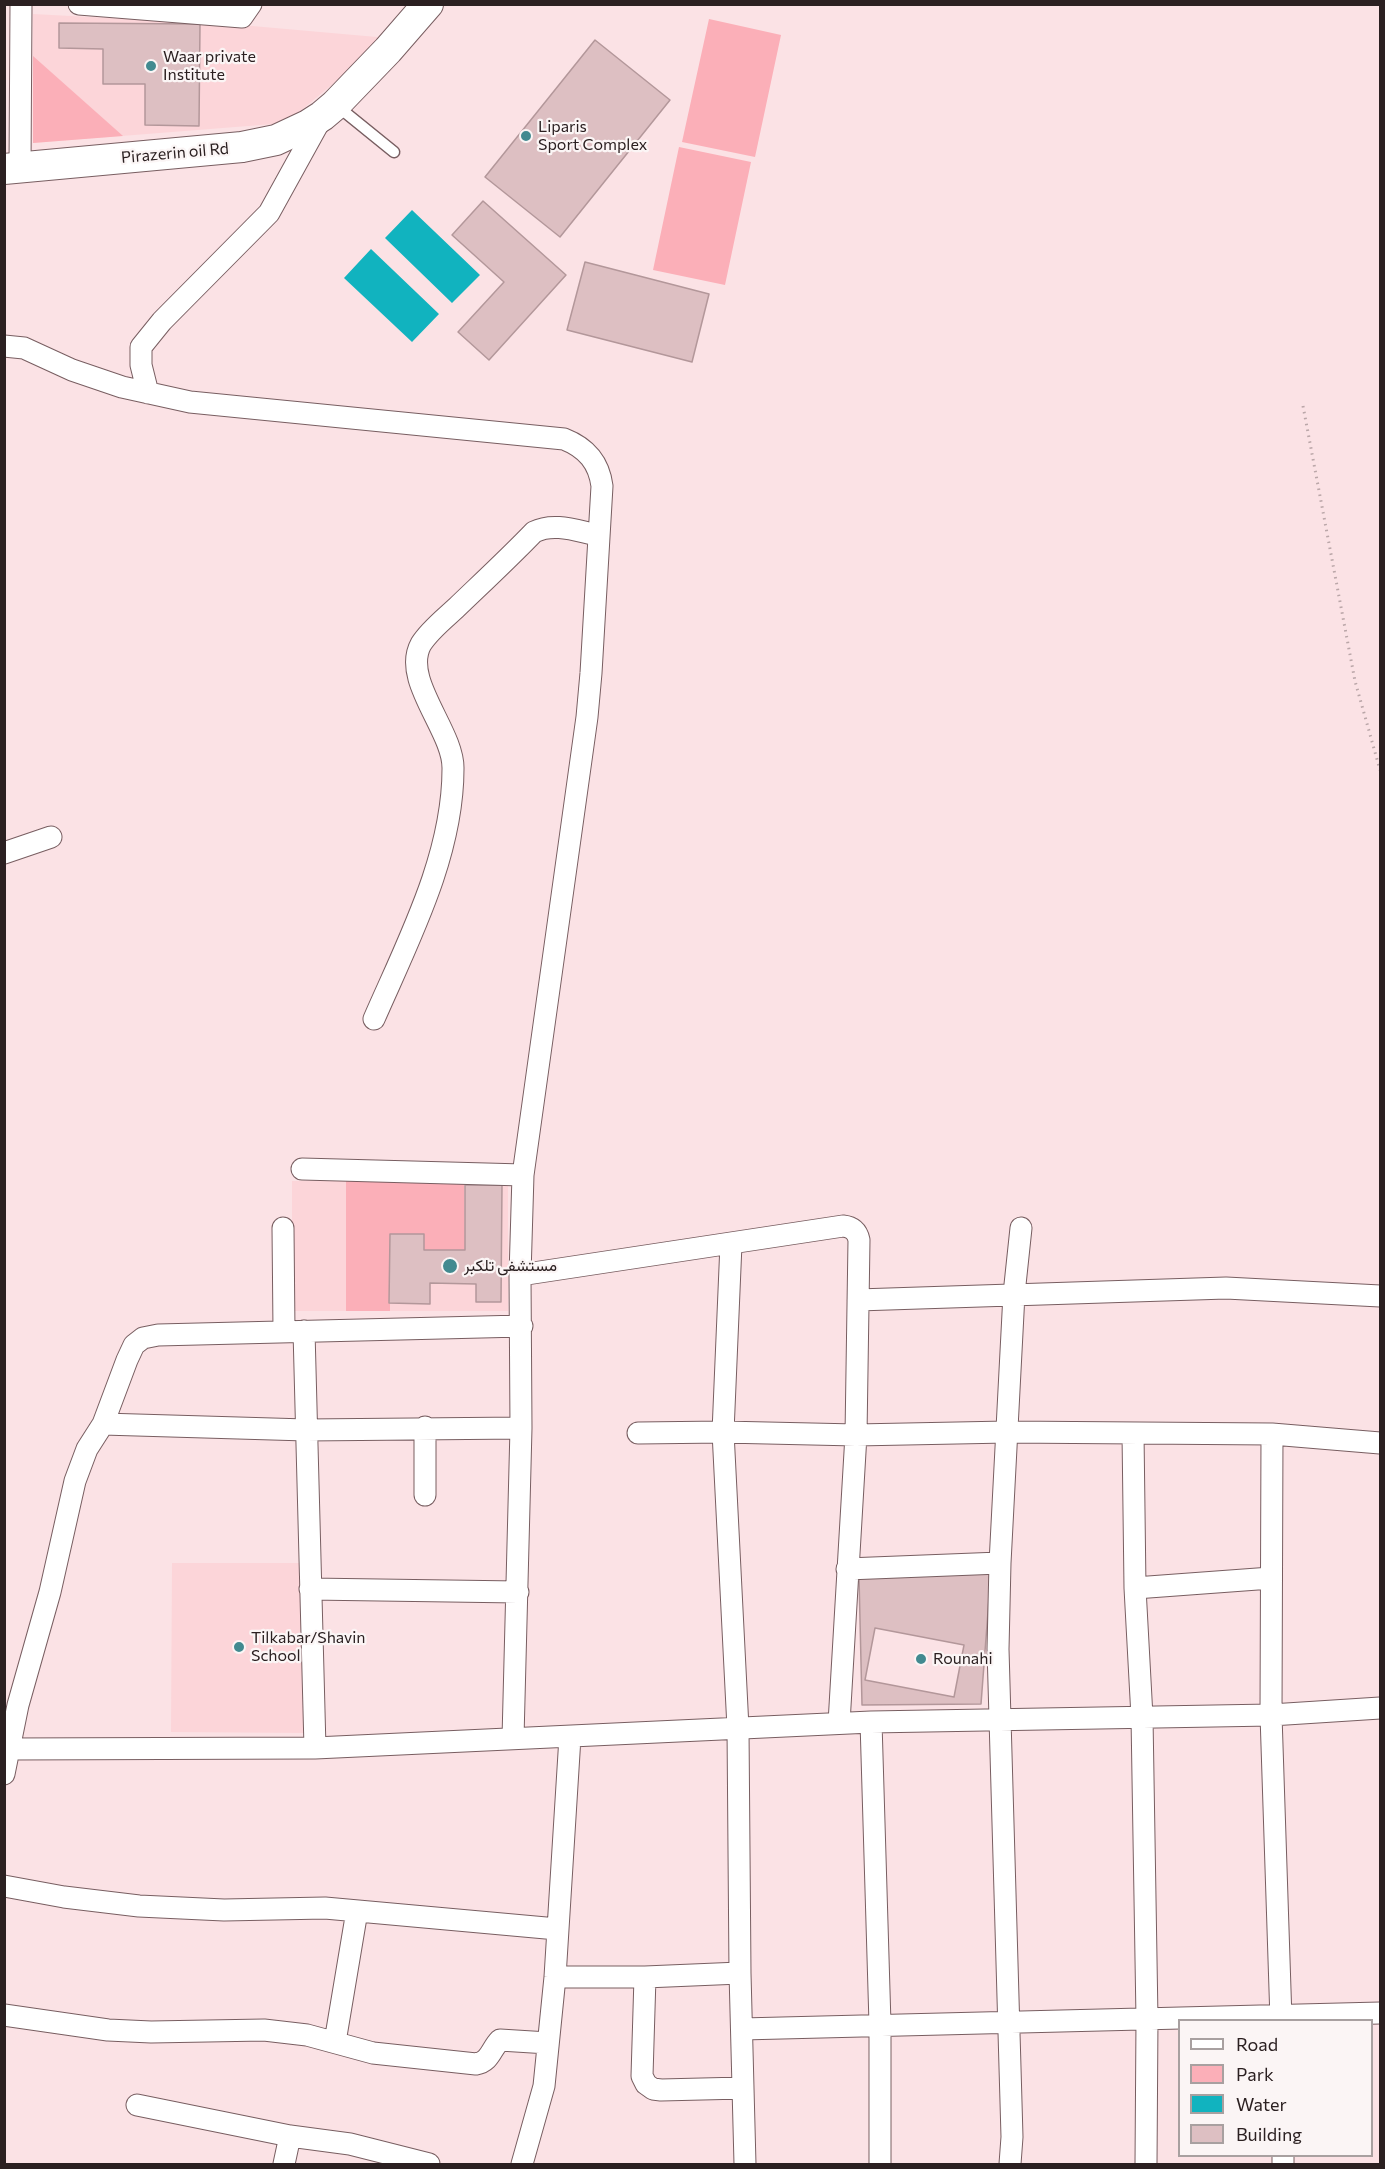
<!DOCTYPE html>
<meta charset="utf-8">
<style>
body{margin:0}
#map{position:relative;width:1385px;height:2169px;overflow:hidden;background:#fbe2e5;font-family:Commissioner,sans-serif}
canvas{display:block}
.frame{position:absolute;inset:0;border:6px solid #2b2021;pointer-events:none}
.legend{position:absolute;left:1178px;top:2019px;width:195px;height:138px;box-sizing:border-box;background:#fbf5f5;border:2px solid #a8a0a0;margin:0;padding:8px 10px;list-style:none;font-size:18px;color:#2b2021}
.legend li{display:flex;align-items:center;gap:12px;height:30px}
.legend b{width:30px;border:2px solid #a8a0a0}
</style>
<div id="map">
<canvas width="1385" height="2169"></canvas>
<div class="frame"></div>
<ul class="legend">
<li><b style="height:8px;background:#fff"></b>Road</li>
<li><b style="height:16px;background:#fbafb8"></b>Park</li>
<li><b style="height:16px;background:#11b3bf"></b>Water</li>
<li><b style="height:16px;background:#ddbfc2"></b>Building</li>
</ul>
</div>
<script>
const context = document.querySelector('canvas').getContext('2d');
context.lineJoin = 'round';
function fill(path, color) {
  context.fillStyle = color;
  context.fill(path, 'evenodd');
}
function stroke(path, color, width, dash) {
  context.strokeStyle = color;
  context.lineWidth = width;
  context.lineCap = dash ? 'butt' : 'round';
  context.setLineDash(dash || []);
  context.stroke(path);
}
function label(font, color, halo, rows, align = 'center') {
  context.font = font + ' Commissioner,Vazirmatn,sans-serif';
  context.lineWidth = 4.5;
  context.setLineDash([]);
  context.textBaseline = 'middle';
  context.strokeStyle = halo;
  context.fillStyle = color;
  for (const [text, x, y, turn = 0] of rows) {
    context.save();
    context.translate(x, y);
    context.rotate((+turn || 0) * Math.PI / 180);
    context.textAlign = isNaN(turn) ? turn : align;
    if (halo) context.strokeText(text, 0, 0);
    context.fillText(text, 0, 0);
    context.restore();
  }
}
const built = new Path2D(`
 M33,14L241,25L388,38L286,123L33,143Z
 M292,1181H508V1311H292Z
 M172,1563H306L309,1733L171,1732Z`);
const green = new Path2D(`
 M709,19L781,35L755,157L682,142Z
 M33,56L123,136L33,143Z
 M679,147L751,162L725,285L653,270Z
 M346,1181H464L465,1250H424V1234H390V1311H346Z`);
const water = new Path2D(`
 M412,210L480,275L452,303L385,238Z
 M371,249L439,314L412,342L344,278Z`);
const building = new Path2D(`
 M59,23L200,24L199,126L145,125V84H103V49L59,48Z
 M595,40L670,100L560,237L485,177Z
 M483,201L566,275L489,360L458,332L504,282L452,235Z
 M585,262L709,294L692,362L567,330Z
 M465,1185H502L501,1302H476V1284L430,1283V1304L389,1303L390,1234H424V1250H465Z
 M991,1572L981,1704L862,1705L859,1577Z
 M875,1628L964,1645L954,1697L865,1680Z`);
const path = new Path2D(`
 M1303,406L1355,681L1380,770`);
const service = new Path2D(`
 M336,105L394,152`);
const minor = new Path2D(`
 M79,4L242,17L251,4
 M20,168L21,4
 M4,346L24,348L72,370L122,387L190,402L564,439C587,448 599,463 602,486L591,673L587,717L523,1175L520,1275L521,1428L513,1738
 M148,393L141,365V347L162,321L269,213L322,117
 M4,853L51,837
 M374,1019C408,941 453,856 453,769C454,731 401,680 421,644C429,631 444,619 456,608C482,583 509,558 534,532C554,522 577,531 598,535
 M302,1169L523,1175
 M283,1228L284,1331
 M731,1244L723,1432L738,1728L740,1973L745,2164
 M520,1275L843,1226C852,1227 857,1231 859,1240L856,1435L839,1723
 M858,1300L1226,1288L1380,1296
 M304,1331L315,1748
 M103,1424L306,1430L521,1428
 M425,1427V1495
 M638,1433L723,1432L856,1435L1007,1432L1272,1434L1380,1443
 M1133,1433L1135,1588L1142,1717L1147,2019L1146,2164
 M1272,1434L1271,1715L1281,2020
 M847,1569L1000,1563
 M1135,1588L1271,1578
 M310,1589L518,1592
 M871,1722L880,2024V2164
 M9,1749L315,1748L871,1722L1271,1715L1380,1708
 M4,1774L18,1705L50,1592L75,1481L87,1449L103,1424L127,1360L134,1345L143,1338L158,1335L522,1326
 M4,1886L64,1897L139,1906L224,1910L325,1908L557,1929
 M555,1977H645L740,1973
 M645,1977L642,2076L646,2084L653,2089L661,2090L743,2088
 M4,2015L108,2030L151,2032L264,2030L307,2035L373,2053L476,2064C490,2062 491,2049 500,2040L548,2043
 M742,2029L1380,2013
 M335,2042L357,1911
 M137,2105L290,2136L350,2144L429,2164
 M1283,2156V2164
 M284,2164L290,2136
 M522,2164L544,2086L555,1977L570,1737
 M1010,2164L1012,2137L998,1649L1000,1563L1014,1294L1021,1228`);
const secondary = new Path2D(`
 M4,169L242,147L276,140L308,125L322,116L335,105L388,50L428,4`);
const markers = [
 [151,66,6,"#428a90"],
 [526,136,6,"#428a90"],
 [450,1266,8,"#428a90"],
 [239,1647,6,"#428a90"],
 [921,1659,6,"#428a90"]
];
const poiNames = [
 ["Waar private",163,57],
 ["Institute",163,75],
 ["Liparis",538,127],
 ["Sport Complex",538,145],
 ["مستشفى تلكبر",464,1266],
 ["Tilkabar/Shavin",251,1638],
 ["School",251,1656],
 ["Rounahi",933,1659]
];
const streetNames = [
 ["Pirazerin oil Rd",175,153,-5]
];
fill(built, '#fcd5d9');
fill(green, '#fbafb8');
fill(water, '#11b3bf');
fill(building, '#ddbfc2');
stroke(building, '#b3979a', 1.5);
stroke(service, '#785e61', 13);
stroke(minor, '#785e61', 23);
stroke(secondary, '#785e61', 32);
stroke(path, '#baa6a8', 3, [1.5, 4.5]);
stroke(service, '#fff', 10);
stroke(minor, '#fff', 21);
stroke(secondary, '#fff', 30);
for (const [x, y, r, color] of markers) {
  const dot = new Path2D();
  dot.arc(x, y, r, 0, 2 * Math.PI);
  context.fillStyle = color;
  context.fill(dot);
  stroke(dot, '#fbf5f5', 2);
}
label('16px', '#2b2021', '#fbf5f5', poiNames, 'left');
label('16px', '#2b2021', '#fbf5f5', streetNames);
</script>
